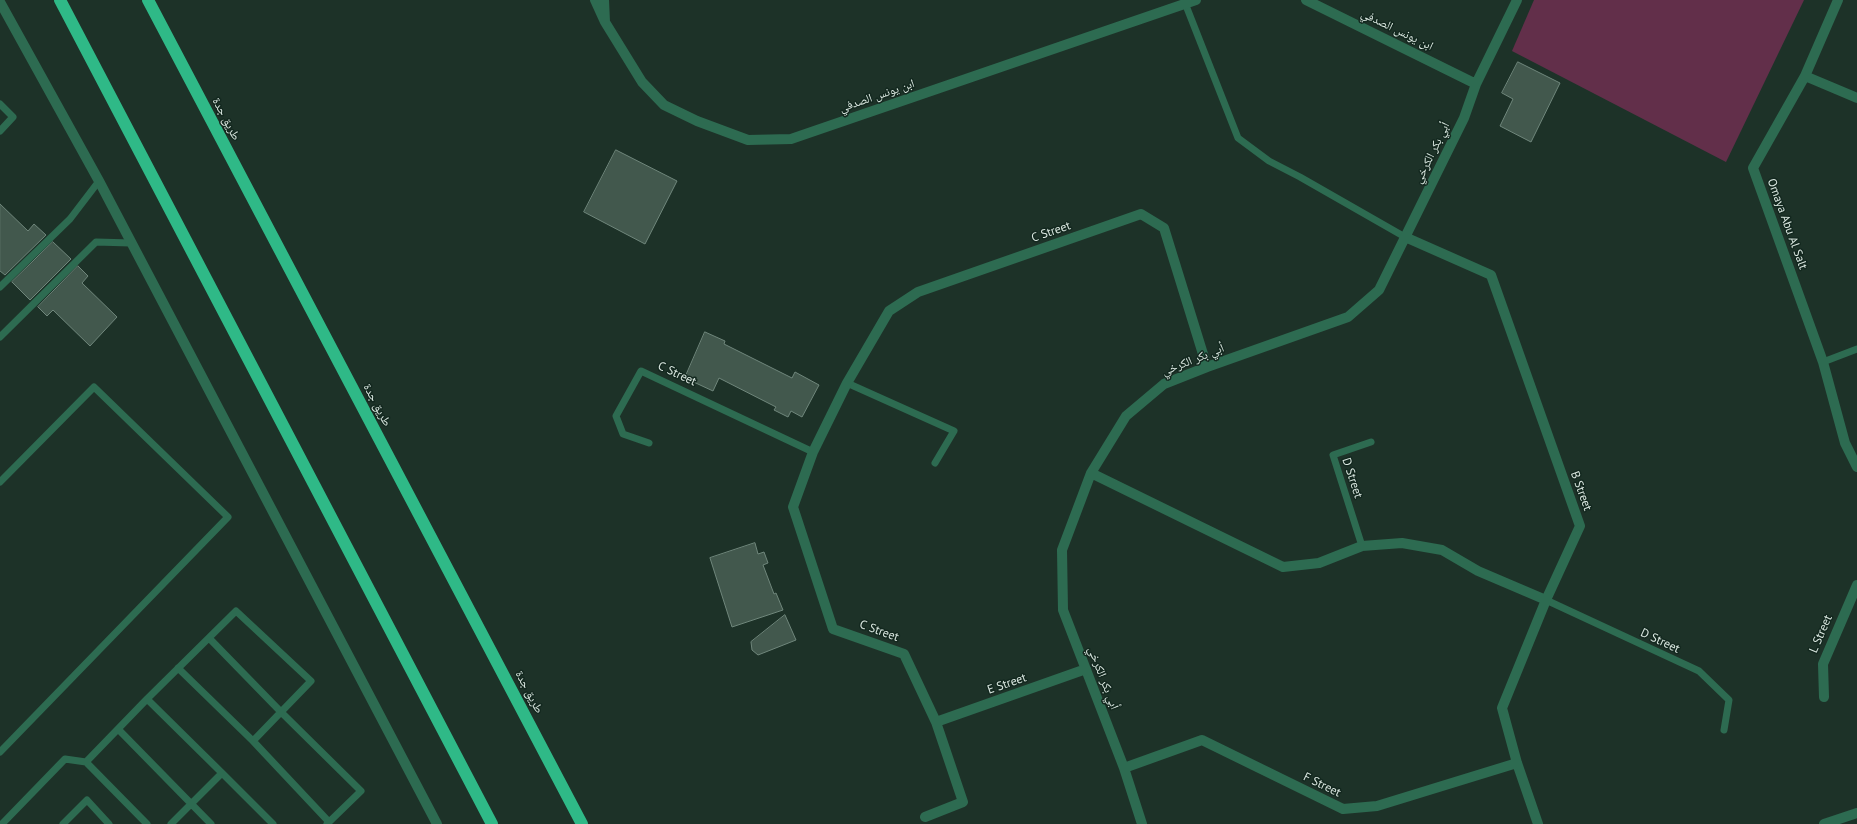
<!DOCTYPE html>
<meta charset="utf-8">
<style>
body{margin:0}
canvas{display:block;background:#1d3228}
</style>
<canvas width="1857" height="824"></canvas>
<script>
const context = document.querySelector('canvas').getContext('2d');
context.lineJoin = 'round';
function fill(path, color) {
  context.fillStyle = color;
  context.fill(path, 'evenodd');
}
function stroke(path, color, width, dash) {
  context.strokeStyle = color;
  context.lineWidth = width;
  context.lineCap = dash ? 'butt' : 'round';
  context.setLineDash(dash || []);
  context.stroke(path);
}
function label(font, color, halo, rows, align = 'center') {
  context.font = font + ' "PT Sans","Noto Naskh Arabic",sans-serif';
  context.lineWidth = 3;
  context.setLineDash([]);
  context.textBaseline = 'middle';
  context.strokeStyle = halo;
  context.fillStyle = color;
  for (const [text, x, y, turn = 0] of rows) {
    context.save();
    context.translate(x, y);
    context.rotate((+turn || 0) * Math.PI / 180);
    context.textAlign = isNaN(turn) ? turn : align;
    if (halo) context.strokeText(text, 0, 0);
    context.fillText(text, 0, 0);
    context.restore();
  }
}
const green = new Path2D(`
 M1534,0H1804L1726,162L1512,51Z`);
const building = new Path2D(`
 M1518,62L1560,83L1531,142L1500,126L1513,99L1502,93Z
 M616,150L677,181L645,244L584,212Z
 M0,204L28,231L34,224L46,235L5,275L0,271Z
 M53,242L71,259L30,300L12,282Z
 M78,266L88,276L82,283L117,317L90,346L53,310L47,316L38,307Z
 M705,332L725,341L724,344L792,378L795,372L819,385L802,417L791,411L788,417L774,410L776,407L719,378L713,391L685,378Z
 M755,543L758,554L764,552L768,563L763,565L774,594L776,593L783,610L732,627L710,558Z
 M785,615L796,640L758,655L752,650L751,642Z`);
const service = new Path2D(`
 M1185,3L1238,138L1269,161L1300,177L1405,237
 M0,104L13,117L0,131
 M0,287L70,219L99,181
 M0,337L96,242L131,243
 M1823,362L1857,349
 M847,383L954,431L935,463
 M649,443L623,434L616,416L641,371L813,452
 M0,482L94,387L228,517L0,752
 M1362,546L1333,455L1371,442
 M1546,600L1699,671L1729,700L1724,730
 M178,668L253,741L281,712L209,638
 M118,729L211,824
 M253,741L329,822
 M222,773L273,824
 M2,824L65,759L86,762
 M63,824L87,800L109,824
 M147,824L86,762L147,699
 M171,824L222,773L147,699L236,611L311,681L281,712L361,791L327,824`);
const minor = new Path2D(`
 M595,0L605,22L604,0
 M1306,0L1476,84
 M1838,0L1805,76L1753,168L1823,362L1845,443L1857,467
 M605,22L642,82L664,105L697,121L748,140L791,139L1196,0
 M1805,76L1857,98
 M1405,237L1491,275L1580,526L1546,600L1502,708L1517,763L1538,824
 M1091,473L1283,567L1319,563L1362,546L1402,543L1442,550L1478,571L1546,600
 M1824,697L1823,664L1857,585
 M936,722L1086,669
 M1124,768L1202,740L1343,809L1377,806L1517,763
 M925,817L963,802L936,722L904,654L833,629L793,507L813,452L847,383L889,311L918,292L1141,214L1164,228L1207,367
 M1142,824L1124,768L1063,610L1062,550L1091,473L1126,416L1164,384L1207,367L1348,317L1379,290L1464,118L1476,84L1517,0
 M1824,824L1857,813`);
const tertiary = new Path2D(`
 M0,2L99,181L437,824`);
const motorway = new Path2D(`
 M60,0L492,824
 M148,0L582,824`);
const streetNames = [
 ["ابن يونس الصدفي",1397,30,26],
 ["ابن يونس الصدفي",877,96,-19],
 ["طريق جدة",226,119,62],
 ["أبي بكر الكرخي",1432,153,-64],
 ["Omaya Abu Al Salt",1787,224,70],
 ["C Street",1051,232,-19],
 ["أبي بكر الكرخي",1193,360,-22],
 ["C Street",677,374,25],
 ["طريق جدة",377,405,62],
 ["D Street",1352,478,72],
 ["B Street",1581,491,70],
 ["C Street",879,631,20],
 ["L Street",1821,634,-67],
 ["D Street",1660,641,25],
 ["أبي بكر الكرخي",1103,678,69],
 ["E Street",1007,684,-19],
 ["طريق جدة",529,692,62],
 ["F Street",1322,785,26]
];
fill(green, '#622f4a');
fill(building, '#42584d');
stroke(building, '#6f867b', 1);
stroke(service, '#2d6b51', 7);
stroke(minor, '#2d6b51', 10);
stroke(tertiary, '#2d6b51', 10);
stroke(motorway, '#2fb987', 12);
label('12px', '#dbe8e1', '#13281f', streetNames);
</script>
